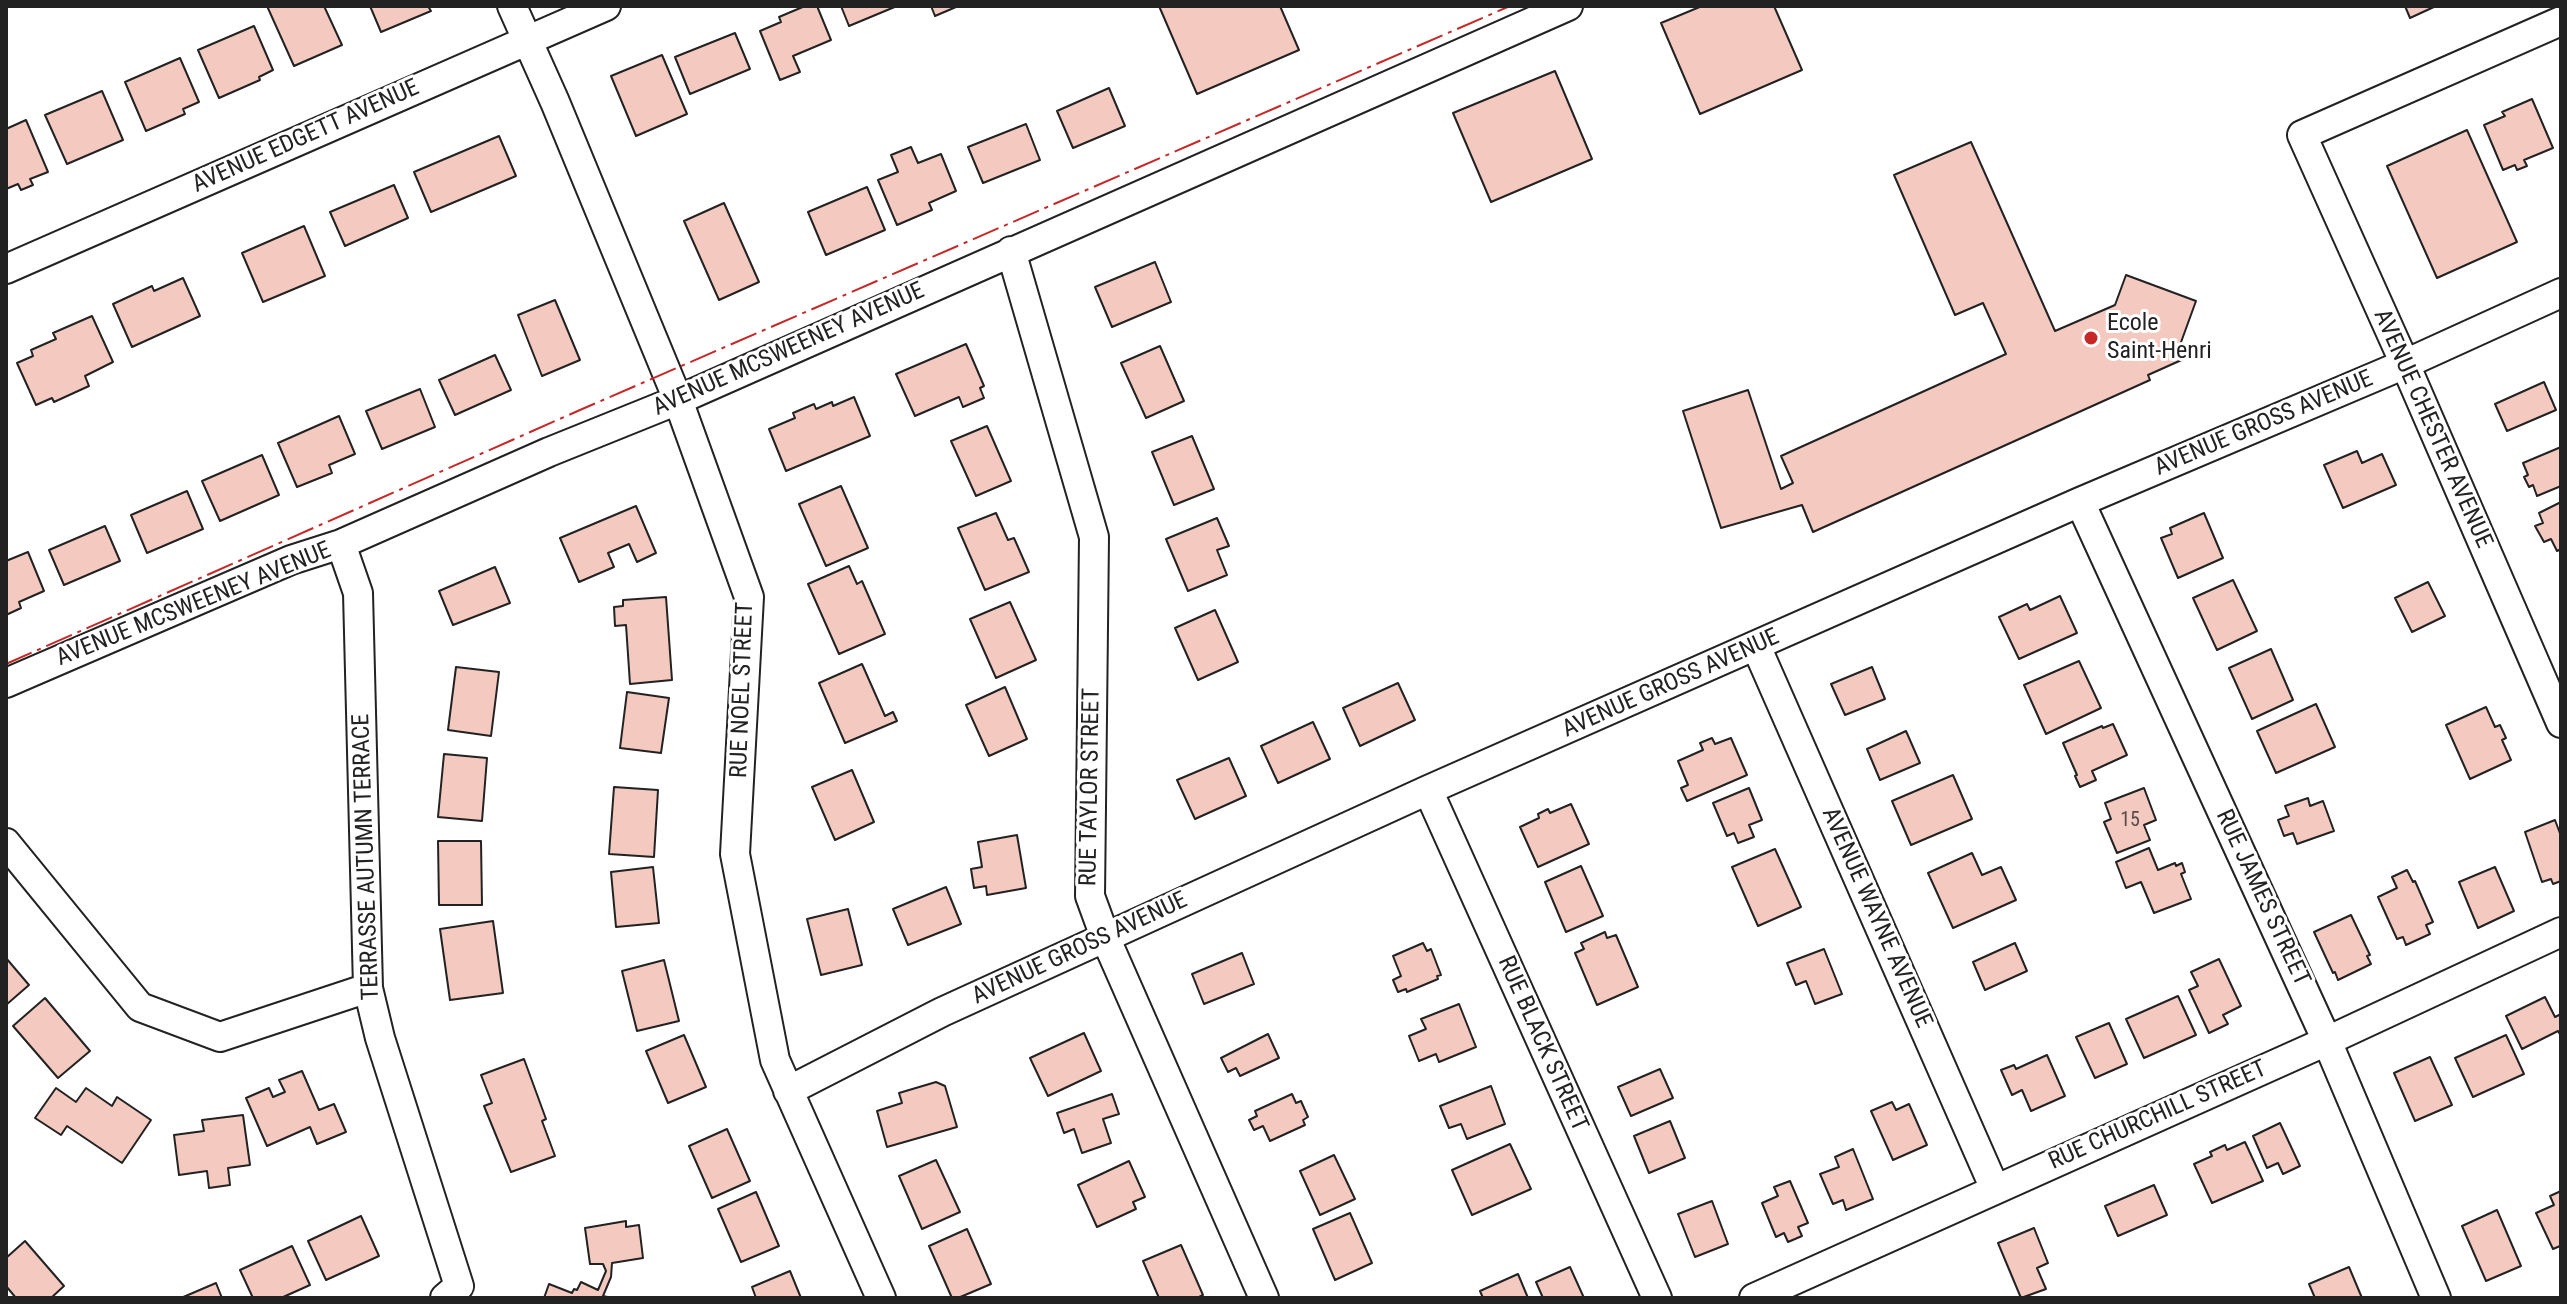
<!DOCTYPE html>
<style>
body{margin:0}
#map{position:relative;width:2567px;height:1304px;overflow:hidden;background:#fff;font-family:"Roboto Condensed",sans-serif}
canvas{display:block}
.frame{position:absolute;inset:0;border:8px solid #222;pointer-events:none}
</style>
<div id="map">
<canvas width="2567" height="1304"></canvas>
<div class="frame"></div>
</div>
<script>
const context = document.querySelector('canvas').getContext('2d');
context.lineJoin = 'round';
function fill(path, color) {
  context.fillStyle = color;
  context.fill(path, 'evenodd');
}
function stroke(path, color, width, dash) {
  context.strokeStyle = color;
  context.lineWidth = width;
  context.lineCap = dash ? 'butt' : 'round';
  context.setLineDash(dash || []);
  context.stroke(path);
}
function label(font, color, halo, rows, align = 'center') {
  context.font = font + ' "Roboto Condensed",sans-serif';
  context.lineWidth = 6;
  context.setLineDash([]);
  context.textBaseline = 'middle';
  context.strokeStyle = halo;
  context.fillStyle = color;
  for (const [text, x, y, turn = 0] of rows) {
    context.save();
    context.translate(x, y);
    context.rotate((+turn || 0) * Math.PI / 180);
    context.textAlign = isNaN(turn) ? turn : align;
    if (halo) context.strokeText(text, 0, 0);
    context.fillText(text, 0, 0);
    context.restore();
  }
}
const building = new Path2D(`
 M267,6H324L342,45L294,66Z
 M370,6H428L431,11L381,32Z
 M805,6H817L831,40L793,56L800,72L780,80L760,31L781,22L779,17Z
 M841,6H897L849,26Z
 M931,6H955L956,7L935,16Z
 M1159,6H1280L1299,50L1197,94Z
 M1702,6H1774L1802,70L1700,114L1661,23Z
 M2405,6H2436L2410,18Z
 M254,26L273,70L259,77L260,80L219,98L198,50Z
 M735,33L750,69L690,94L675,57Z
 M662,55L687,114L636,136L611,76Z
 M180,58L199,102L183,109L185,114L146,131L125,82Z
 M1555,71L1592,159L1491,202L1453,113Z
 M1109,88L1125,126L1073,148L1057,111Z
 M102,91L123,140L67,164L45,115Z
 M2532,99L2553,148L2524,160L2527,166L2517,170L2515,165L2503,170L2484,125L2505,116L2502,112Z
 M26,120L48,172L30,179L33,185L21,190L18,184L6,189V129Z
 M1026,124L1040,160L983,183L968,147Z
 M2467,130L2517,242L2437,278L2387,166Z
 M499,136L516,176L431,212L414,172Z
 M1971,142L2055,331L2115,305L2126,275L2196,301L2180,345L2186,358L2148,375L2150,380L1813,532L1802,505L1721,528L1683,411L1748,390L1781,489L1793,483L1781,456L2006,354L1983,303L1955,315L1894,175Z
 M911,147L918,163L941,154L956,191L929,203L932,210L897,225L878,180L898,172L891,155Z
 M394,185L408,218L345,246L330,212Z
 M867,187L885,230L826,255L808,212Z
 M724,203L759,282L719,300L684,221Z
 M304,226L325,276L263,302L242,253Z
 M1155,262L1171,302L1112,327L1095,287Z
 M183,278L200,316L132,347L113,304L152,286L154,291Z
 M555,300L580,360L542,376L518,315Z
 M92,316L113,362L85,376L89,386L54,402L52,398L36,405L17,363L33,356L31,350L56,339L53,333Z
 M966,344L984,386L980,388L984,398L963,407L959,397L915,416L896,374Z
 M1160,346L1184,401L1146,418L1121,363Z
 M495,355L511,390L455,415L439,380Z
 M2544,382L2556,410L2507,431L2495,404Z
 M420,389L435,427L382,449L366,411Z
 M854,397L870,436L786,471L769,429L795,418L793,413L814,404L816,409L832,402L833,406Z
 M339,416L355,454L329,465L332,473L297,487L278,443Z
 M987,426L1011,481L976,496L951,441Z
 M1192,436L1214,489L1174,505L1152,452Z
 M2561,447V486L2537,496L2533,485L2529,487L2524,477L2528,475L2523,463Z
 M2357,451L2362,463L2382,454L2396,485L2343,508L2324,465Z
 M262,455L279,495L220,521L202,481Z
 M841,486L868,548L826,566L799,504Z
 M187,491L203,529L147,553L131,515Z
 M2561,502V549L2557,551L2551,539L2544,542L2535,526L2543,523L2539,513Z
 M636,506L656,553L637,562L629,544L608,553L614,567L579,582L560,538Z
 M996,513L1008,540L1014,538L1029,572L985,590L958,528Z
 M2204,513L2223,558L2178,578L2161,538L2172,534L2170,528Z
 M1217,518L1229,546L1217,550L1227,575L1188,591L1166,539Z
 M105,526L120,561L64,585L49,550Z
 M28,552L44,591L19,602L21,608L6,615V561Z
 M849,566L857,584L862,581L885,634L839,654L808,584Z
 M495,567L510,603L453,625L439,591Z
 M2233,580L2257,631L2217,650L2193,598Z
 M2428,582L2445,616L2412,632L2395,598Z
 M2060,596L2077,633L2019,659L1999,617L2027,604L2030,610Z
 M666,597L672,680L630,684L626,625L615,626L614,607L623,606V600Z
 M1010,602L1036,660L996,678L970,619Z
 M1215,610L1238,662L1198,680L1175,628Z
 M2271,649L2293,700L2252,719L2229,668Z
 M2079,661L2101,708L2046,734L2024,685Z
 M862,664L885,716L893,712L897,721L845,743L819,683Z
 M456,667L499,672L491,736L448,730Z
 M1872,667L1885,699L1845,715L1831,684Z
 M1398,683L1415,720L1360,746L1343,708Z
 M1005,687L1027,739L989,756L966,705Z
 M627,692L669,698L661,753L620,748Z
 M2316,704L2335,747L2276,773L2257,731Z
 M2486,707L2495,727L2500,725L2506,738L2502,740L2511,760L2470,779L2446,725Z
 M1313,722L1330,759L1278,783L1261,746Z
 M2113,724L2127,755L2092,771L2096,780L2080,787L2075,776L2077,775L2063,743L2102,726L2103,728Z
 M1906,731L1920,763L1880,780L1867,749Z
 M1712,738L1715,744L1731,738L1747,775L1687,801L1681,788L1688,785L1678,761L1703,750L1700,743Z
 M444,754L487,758L482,821L438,817Z
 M1229,758L1246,796L1195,819L1177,780Z
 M852,770L874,822L835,840L812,787Z
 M1953,775L1972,819L1911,845L1892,801Z
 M614,787L658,790L654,857L609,854Z
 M1749,788L1762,820L1749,825L1754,837L1738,843L1734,833L1727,836L1713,803Z
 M2144,788L2156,820L2144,825L2150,840L2117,853L2104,822L2111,819L2105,803Z
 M2308,798L2310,806L2323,801L2334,831L2297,844L2293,833L2284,836L2278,820L2289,816L2285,806Z
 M1571,804L1589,844L1538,867L1520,827L1539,818L1538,814L1548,809L1550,813Z
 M2555,820L2561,836V881L2553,884L2551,879L2542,882L2525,832Z
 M1017,835L1026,888L987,895L986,886L974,888L971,869L982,867L978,842Z
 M438,841H481L482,905H439Z
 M2149,848L2158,870L2175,863L2176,866L2182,863L2185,872L2181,874L2191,899L2154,913L2141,882L2126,888L2116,862Z
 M1775,849L1801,907L1758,926L1732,867Z
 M1972,853L1982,875L2001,867L2016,900L1953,928L1928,873Z
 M1581,866L1603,916L1566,932L1545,882Z
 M653,867L659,923L616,927L611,872Z
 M2495,867L2514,911L2478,928L2459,882Z
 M2407,870L2413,882L2415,881L2433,922L2426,925L2430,934L2406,945L2403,937L2397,939L2378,897L2397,888L2392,877Z
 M946,887L961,924L908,945L893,909Z
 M848,909L862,965L821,975L807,919Z
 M2351,915L2370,955L2367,956L2371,964L2338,980L2335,972L2333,973L2314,932Z
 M493,921L503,993L450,1000L440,929Z
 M1605,932L1607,938L1616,935L1638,987L1597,1005L1575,953L1584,949L1581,943Z
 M1423,943L1427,951L1431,949L1441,975L1437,976L1438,979L1407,992L1406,989L1398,992L1393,980L1401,976L1393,956Z
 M2015,943L2027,971L1985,990L1973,962Z
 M1824,949L1842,994L1815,1004L1806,981L1796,985L1787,963Z
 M1242,953L1254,984L1204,1004L1192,974Z
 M6,958L29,985L6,1005Z
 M2219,959L2241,1006L2223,1015L2228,1024L2209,1033L2189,990L2198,986L2191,972Z
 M664,960L679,1021L637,1031L622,971Z
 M2178,996L2196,1035L2144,1058L2126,1019Z
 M2545,997L2555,1017L2561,1014V1036L2558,1031L2522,1049L2506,1016Z
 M45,998L90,1051L58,1078L13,1026Z
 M1459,1004L1476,1047L1439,1062L1436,1054L1419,1061L1409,1036L1426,1029L1421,1019Z
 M2109,1023L2127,1064L2095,1078L2076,1037Z
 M1084,1033L1101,1071L1048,1096L1030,1058Z
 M1268,1034L1279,1058L1240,1076L1236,1068L1228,1072L1221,1058Z
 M684,1035L706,1087L668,1103L646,1051Z
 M2506,1035L2524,1074L2473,1097L2455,1058Z
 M2047,1055L2065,1096L2031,1111L2022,1090L2012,1095L2001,1070L2014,1065L2016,1069Z
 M2430,1057L2452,1105L2415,1121L2394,1073Z
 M524,1059L546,1119L542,1121L555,1156L511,1172L484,1106L492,1103L481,1075Z
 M1660,1069L1673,1098L1631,1116L1618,1087Z
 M302,1071L319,1110L334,1104L346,1132L317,1144L310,1127L267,1146L246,1098L269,1088L273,1097L285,1092L279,1080Z
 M936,1082L945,1086L957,1127L887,1147L877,1111L902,1103L899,1093Z
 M1491,1086L1505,1124L1467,1139L1461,1124L1449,1128L1440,1106Z
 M56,1088L76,1102L86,1088L112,1106L117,1097L151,1120L122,1163L67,1126L61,1135L35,1118Z
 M1112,1094L1119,1114L1103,1119L1111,1143L1082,1153L1074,1129L1064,1133L1057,1113Z
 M1292,1094L1296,1103L1301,1101L1308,1117L1303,1120L1305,1125L1270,1141L1263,1126L1254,1130L1249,1120L1257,1116L1255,1111Z
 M1892,1102L1896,1110L1909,1104L1927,1145L1893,1160L1871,1111Z
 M243,1115L250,1165L228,1168L230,1185L209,1188L207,1171L179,1175L174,1135L204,1131L202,1120Z
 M1670,1121L1685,1158L1649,1173L1634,1136Z
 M2280,1123L2300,1166L2283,1174L2278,1163L2267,1168L2253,1136Z
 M727,1129L750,1181L712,1198L689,1146Z
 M2245,1142L2263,1181L2212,1203L2194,1164L2212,1156L2210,1152L2225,1145L2227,1150Z
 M1510,1144L1531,1189L1472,1215L1452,1170Z
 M1853,1149L1873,1199L1846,1210L1843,1200L1833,1204L1820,1174L1839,1167L1835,1157Z
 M1334,1155L1355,1199L1320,1215L1300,1171Z
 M936,1160L960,1212L922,1229L899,1176Z
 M1129,1161L1145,1197L1133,1202L1136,1209L1097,1227L1078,1185Z
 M1790,1181L1808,1223L1798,1227L1802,1236L1788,1242L1784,1233L1776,1237L1762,1203L1778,1196L1774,1187Z
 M2154,1185L2167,1215L2118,1236L2105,1206Z
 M2561,1191V1249L2560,1246L2553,1249L2536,1213L2554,1205L2550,1196Z
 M756,1192L779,1246L741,1262L718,1209Z
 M1712,1201L1728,1244L1695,1257L1678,1214Z
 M2497,1210L2521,1266L2486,1281L2462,1226Z
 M1350,1213L1372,1263L1335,1280L1313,1229Z
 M361,1216L379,1256L326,1280L308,1241Z
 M626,1221V1227L639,1225L643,1258L612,1263L611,1277L603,1296L612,1298H544L549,1284L572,1293L574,1289L577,1290L581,1282L598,1290L606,1271L603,1264H590L585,1228Z
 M2034,1228L2048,1263L2037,1268L2046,1289L2021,1298L1998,1243Z
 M967,1229L991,1284L958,1298H952L929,1246Z
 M25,1241L64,1286L51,1298H16L6,1286V1258Z
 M1181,1245L1203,1295L1197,1298H1159L1143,1261Z
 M292,1246L310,1285L281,1298H253L240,1270Z
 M1570,1267L1584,1298H1543L1536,1282Z
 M2349,1267L2362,1298H2315L2309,1284Z
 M790,1271L801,1298H756L752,1287Z
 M1518,1274L1528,1298H1483L1480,1291Z
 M216,1283L222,1298H181Z`);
const minor = new Path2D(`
 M512,6L555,102L678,400L749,597L735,854L775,1060L881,1298
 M2561,21L2302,135L2405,364L2561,723
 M1011,251L1094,537L1090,896L1105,937L1264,1298
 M6,269L606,6
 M2080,502L2327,1041L2436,1298
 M341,544L358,593L368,988L380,1038L459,1286L445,1298
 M1756,646L1995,1189
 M6,683L291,560L341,544L549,452L678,400L1568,6
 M1428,790L1657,1298
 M6,843L140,1007L220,1037L368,988
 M788,1091L942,1012L1428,790L2080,502L2405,364L2561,293
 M1754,1298L2327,1041L2561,932`);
const power = new Path2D(`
 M6,664L580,410L1510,6`);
const markers = [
 [2091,338,8,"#c62828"]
];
const numberNames = [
 ["15",2130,821]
];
const streetNames = [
 ["AVENUE EDGETT AVENUE",306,137,-24],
 ["AVENUE MCSWEENEY AVENUE",789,350,-24],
 ["AVENUE GROSS AVENUE",2264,424,-23],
 ["AVENUE CHESTER AVENUE",2432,429,66],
 ["AVENUE MCSWEENEY AVENUE",194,605,-22],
 ["AVENUE GROSS AVENUE",1671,684,-24],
 ["RUE NOEL STREET",743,690,-88],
 ["RUE TAYLOR STREET",1091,787,-89],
 ["TERRASSE AUTUMN TERRACE",367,857,-92],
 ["RUE JAMES STREET",2262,898,65],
 ["AVENUE WAYNE AVENUE",1876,918,66],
 ["AVENUE GROSS AVENUE",1080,949,-25],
 ["RUE BLACK STREET",1542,1044,66],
 ["RUE CHURCHILL STREET",2158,1116,-24]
];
const poiNames = [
 ["Ecole",2107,324],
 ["Saint-Henri",2107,352]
];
fill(building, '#f3c9c0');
stroke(building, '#222', 2);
stroke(minor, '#222', 32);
stroke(minor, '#fff', 28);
stroke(power, '#c62828', 2, [28, 6, 4, 6]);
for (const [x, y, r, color] of markers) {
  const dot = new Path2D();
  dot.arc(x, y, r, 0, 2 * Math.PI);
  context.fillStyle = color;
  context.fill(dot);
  stroke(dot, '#fff', 3);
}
label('20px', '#564c4a', null, numberNames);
label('24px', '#222', '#fff', streetNames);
label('24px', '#222', '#fff', poiNames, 'left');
</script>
